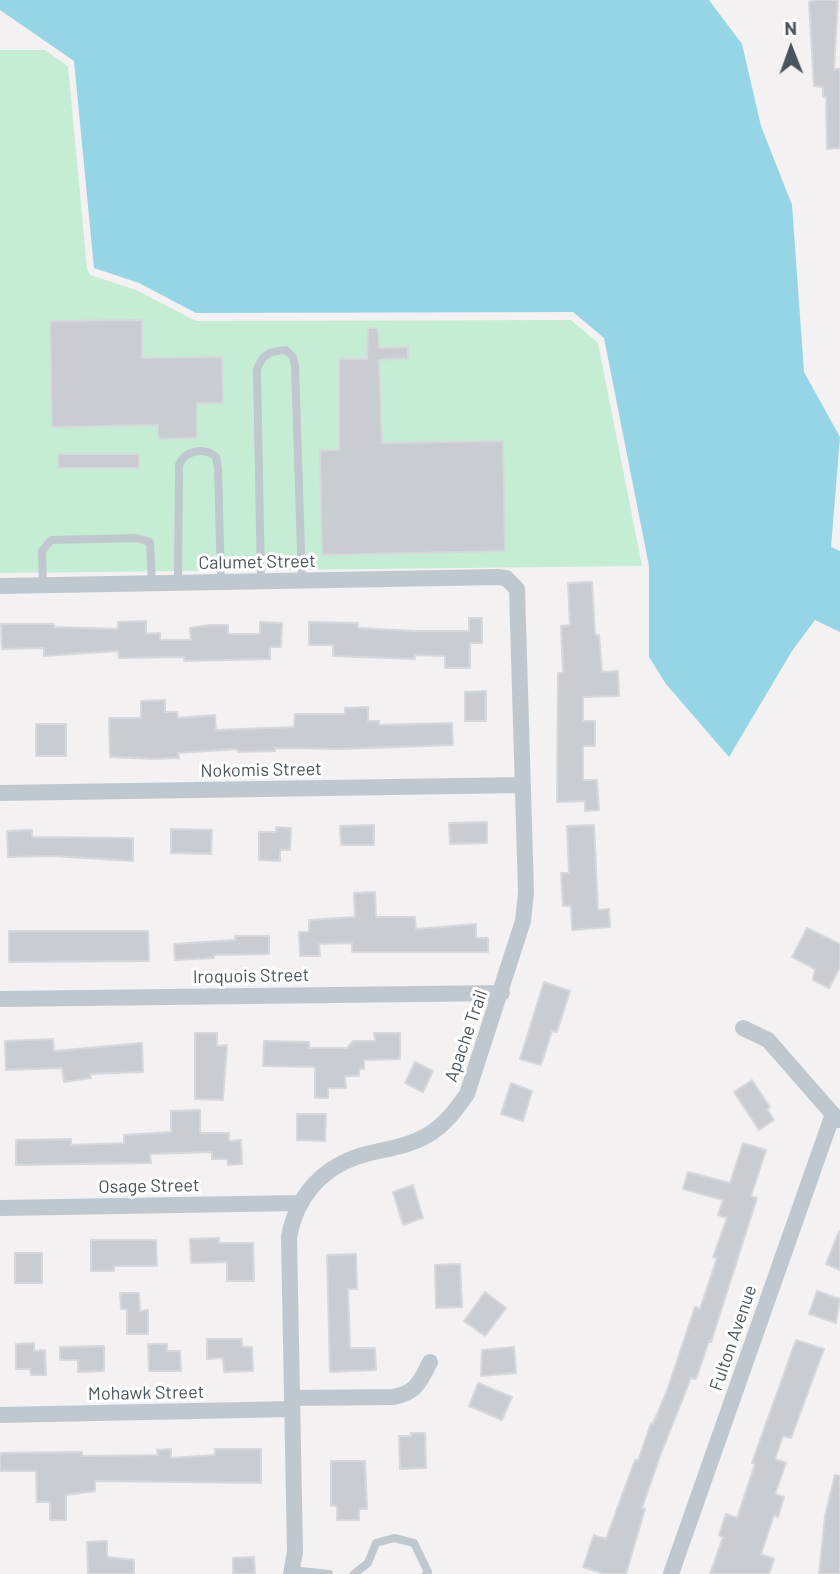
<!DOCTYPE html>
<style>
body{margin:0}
#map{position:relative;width:840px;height:1574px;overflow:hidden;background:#f3f1f1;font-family:Barlow,sans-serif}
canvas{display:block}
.north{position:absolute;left:756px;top:14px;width:70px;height:70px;-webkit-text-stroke:5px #fff;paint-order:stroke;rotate:359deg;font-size:19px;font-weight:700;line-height:28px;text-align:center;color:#4a545d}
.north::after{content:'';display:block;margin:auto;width:24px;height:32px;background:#4a545d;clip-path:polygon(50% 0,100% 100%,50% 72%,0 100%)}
</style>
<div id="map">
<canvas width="840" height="1574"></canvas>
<div class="north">N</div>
</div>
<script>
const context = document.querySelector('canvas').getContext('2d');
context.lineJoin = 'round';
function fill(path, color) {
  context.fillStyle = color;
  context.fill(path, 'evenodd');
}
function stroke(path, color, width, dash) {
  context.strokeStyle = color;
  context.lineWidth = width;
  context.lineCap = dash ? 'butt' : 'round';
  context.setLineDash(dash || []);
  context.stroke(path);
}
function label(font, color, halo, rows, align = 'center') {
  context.font = font + ' Barlow,sans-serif';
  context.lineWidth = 6;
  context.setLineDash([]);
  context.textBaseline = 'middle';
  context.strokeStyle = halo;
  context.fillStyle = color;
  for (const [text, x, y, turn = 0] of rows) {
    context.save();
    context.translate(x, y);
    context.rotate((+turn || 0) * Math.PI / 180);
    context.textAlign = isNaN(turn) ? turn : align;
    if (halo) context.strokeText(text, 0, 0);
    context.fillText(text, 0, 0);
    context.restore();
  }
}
const green = new Path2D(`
 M0,50H45L68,66L87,269L90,275L136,290L196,321L571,320L598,343L642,566L0,573Z`);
const water = new Path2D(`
 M0,0H709L742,44L761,126L792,205L804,372L840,437L831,547L840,551V632L815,620L792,651L729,757L666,684L649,657V566L604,338L573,312L196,313L139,283L94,268L74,61L0,10Z`);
const building = new Path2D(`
 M816,0H838L834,69H840V148L827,149L826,97H823V87L814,86L809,2Z
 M142,320V358L222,357L223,403H197V438L158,439V425L52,427L50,321Z
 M368,328H378L379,348L408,347V358L379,360L382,443L503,441L505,551L322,555L320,450H339V359H367Z
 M58,454H139V468H58Z
 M592,582L595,635H599L602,672L618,671L619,696L583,697V721H595V746H583V780H597L599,810L585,811V801L557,802L558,673H563L561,626L570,625L568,583Z
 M469,618H482V643H470V668H445V656L415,655V659L333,656V645H309V622L358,623V628L415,631H469Z
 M146,621V634L160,633V640H191L190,628L209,625H228V634H260V622L282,623L281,647H270V659L184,661V657L119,658L118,651L44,656V648L2,649L1,624H54V627L118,629V622Z
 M486,691V721H465V692Z
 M165,700V712H177L178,718L215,715L216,730L294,727L295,714H345V708L368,707V721H379V725L452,723L453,745L343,749L275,748V751L238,752L237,749L178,753L179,758L155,759L110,757L109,718H141V701Z
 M36,724H66V756H36Z
 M487,822V843L450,844L449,823Z
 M374,825V845H341L340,826Z
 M594,825L598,910L609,909L610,927L572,930L571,906H563L561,873H569L567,826Z
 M276,827L291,828L290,850H280V861L259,860V832H276Z
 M171,829L212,830L211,854L171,853Z
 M32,830V837L133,838V861L53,856L8,857L7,831Z
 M375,892L376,917H415L416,929L476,924V938H488V952H352V943L319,944L320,956H300L299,932H309V920L355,917L354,893Z
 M807,928L840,944V967L829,988L813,980L815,969L792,957Z
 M9,931H148L149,961L9,962Z
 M235,936H269V954L214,955V958L175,960L174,944L235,940Z
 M544,982L570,991L557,1032L552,1031L541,1065L520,1059Z
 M195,1033H217V1046L227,1045L223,1100L195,1099Z
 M374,1033H400V1059L364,1060V1069H359V1076H345L346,1088H328V1098H315V1067L263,1066L264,1041L309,1042V1048H347L353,1041H375Z
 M53,1039L54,1051L142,1043L143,1072L90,1074L91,1078L64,1082L62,1068L6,1070L5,1041Z
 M415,1062L433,1071L423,1092L405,1083Z
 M752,1080L770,1107L767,1109L774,1120L759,1130L734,1092Z
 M511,1083L532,1091L523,1121L501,1114Z
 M200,1110V1133H229V1141L241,1140L242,1164L228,1165L227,1159H212V1152L150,1154L151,1163L16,1165V1140L71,1139V1145L124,1143V1135L171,1132V1111Z
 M297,1114H326L325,1141L297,1140Z
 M743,1143L766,1150L751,1196L757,1198L711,1342L709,1341L696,1379L691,1378L660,1456L642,1508L645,1509L626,1574H604L583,1567L594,1535L606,1539L635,1460L638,1461L651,1423L653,1424L668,1388L695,1307L700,1309L717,1258L713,1257L727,1218L718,1215L723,1200L683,1189L688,1172L730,1183Z
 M413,1185L423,1218L403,1225L393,1192Z
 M839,1231H840V1270L826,1264Z
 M219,1238V1243H253L254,1281H227V1262L191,1263L190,1239Z
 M91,1240H156L157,1266H114V1271H91Z
 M15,1253H42V1283H15Z
 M356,1254L357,1289H348L350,1348H375L376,1370L330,1372L327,1255Z
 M460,1264L462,1307L436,1308L435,1265Z
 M817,1291L840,1299L836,1323L809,1314Z
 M485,1292L506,1308L485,1336L464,1321Z
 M120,1293H139L140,1311L148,1310V1334H127V1309H121Z
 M207,1339H242V1347H252L253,1371L224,1372L223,1358L207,1359Z
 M796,1340L824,1349L791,1438L783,1436L775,1459L786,1463L775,1494L784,1497L778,1517L774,1515L761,1554L774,1559L769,1574H710L723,1537L719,1535L726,1514L737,1518L755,1464L752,1463L759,1443Z
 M34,1343V1351L45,1350L46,1375H31L30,1369H16V1344Z
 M148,1344H167V1351H180L181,1371H149Z
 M104,1346V1371L78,1372V1360H60V1347Z
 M514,1347L516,1373L481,1376L482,1350Z
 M478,1383L512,1397L502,1420L469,1406Z
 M411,1433H425L426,1468L400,1469L399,1436H411Z
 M171,1449V1458L215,1455V1449H261V1483L95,1481V1491L66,1495V1520H50V1502H37L36,1471H0V1453L82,1452V1456L158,1455L157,1450Z
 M331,1461H365L367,1509H359V1520H337V1506H331Z
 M835,1475L840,1476V1574H819L825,1516Z
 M107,1541V1557L134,1560V1574H88L87,1542Z
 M254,1557L255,1574H233V1558Z`);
const service = new Path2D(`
 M261,582L257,370C262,354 270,351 286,350L293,357L295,366L302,581
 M178,583L179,465C185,450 204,447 216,457L218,468L221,582
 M43,585L42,551L51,540L137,538L150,542L152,583
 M292,1570L329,1574
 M354,1574L368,1563L376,1543L394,1538L414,1543L428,1572L426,1574`);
const minor = new Path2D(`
 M0,586L498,577L506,578L517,589L526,892L523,921L467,1094C456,1110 444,1126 426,1136C405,1148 382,1149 359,1156C320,1169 296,1198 289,1237L295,1552L291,1574
 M0,793L523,785
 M0,999L502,993
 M743,1028L768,1040L838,1120
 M0,1208L299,1203
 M292,1398L393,1397C416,1393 420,1382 430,1362
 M0,1415L292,1409
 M671,1574L833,1114`);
const streetNames = [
 ["Calumet Street",257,562,-1],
 ["Nokomis Street",261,770,-1],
 ["Iroquois Street",251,976,-1],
 ["Apache Trail",466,1036,-71],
 ["Osage Street",149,1186,-1],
 ["Fulton Avenue",733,1338,-71],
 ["Mohawk Street",146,1393,-1]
];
fill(green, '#c4edd4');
fill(water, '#95d5e6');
fill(building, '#c9ccd0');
stroke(building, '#d6d8dc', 2);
stroke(service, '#c0c8cf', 8);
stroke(minor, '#c0c8cf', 16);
label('18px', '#4a545d', '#fff', streetNames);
</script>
